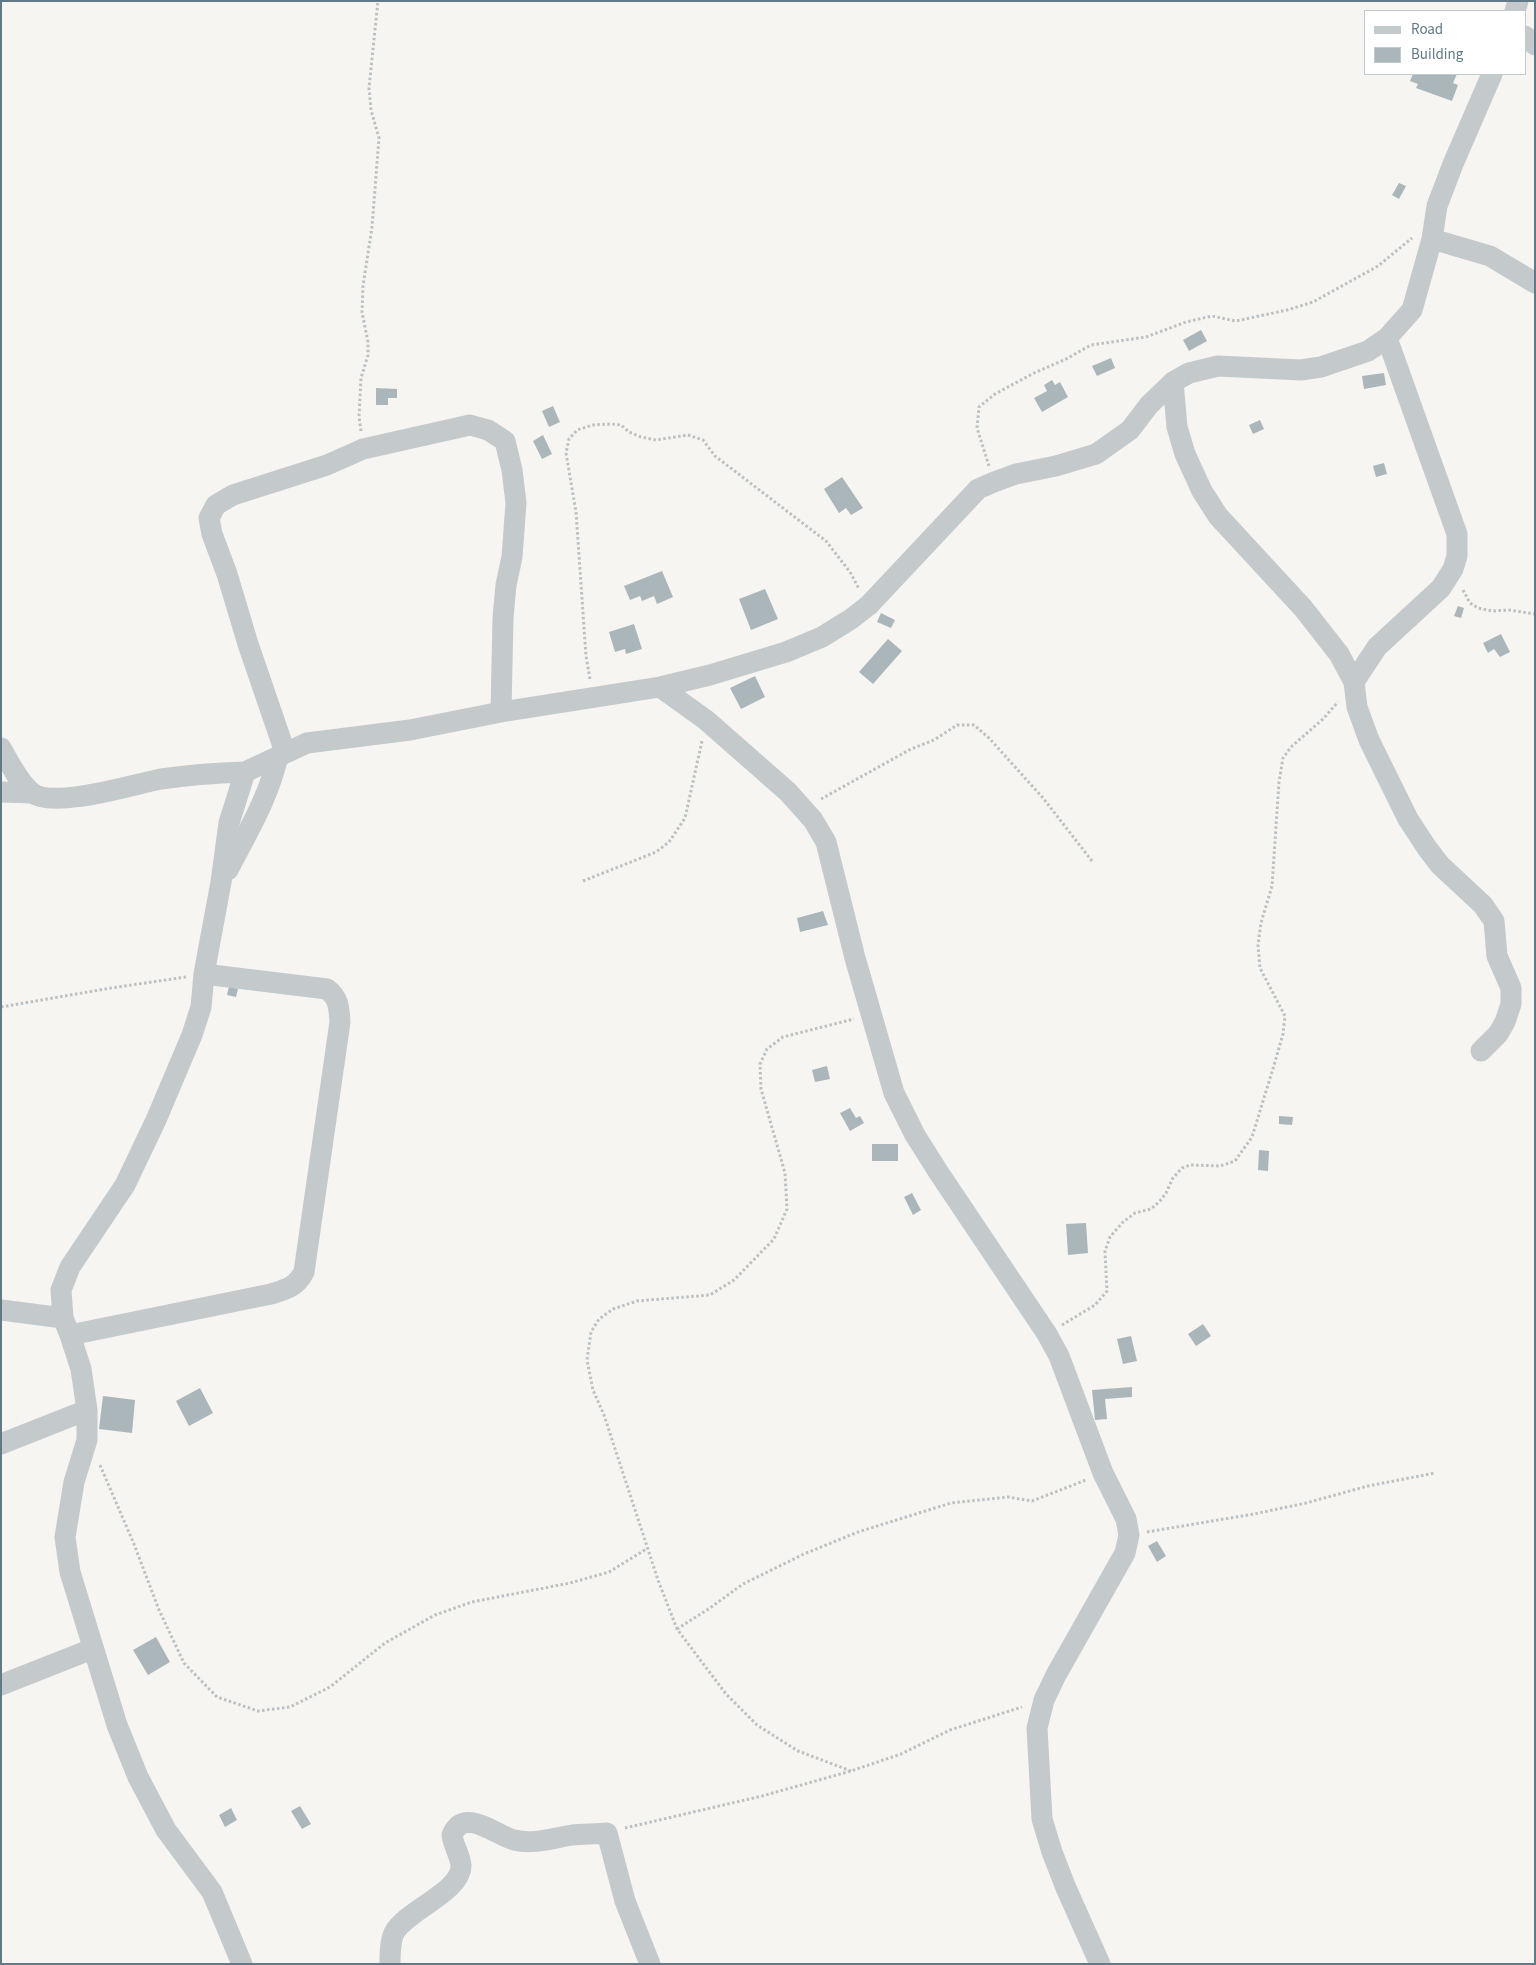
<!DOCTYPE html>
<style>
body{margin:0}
#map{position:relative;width:1536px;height:1965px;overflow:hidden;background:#f6f5f1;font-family:"Source Sans 3",sans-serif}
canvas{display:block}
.frame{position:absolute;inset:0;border:2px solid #617a86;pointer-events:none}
.legend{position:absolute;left:1364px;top:10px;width:162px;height:65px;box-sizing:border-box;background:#fff;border:1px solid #c0cacf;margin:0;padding:6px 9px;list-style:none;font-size:15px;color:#617a86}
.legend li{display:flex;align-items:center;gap:10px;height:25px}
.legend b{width:25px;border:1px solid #c0cacf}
</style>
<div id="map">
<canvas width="1536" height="1965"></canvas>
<div class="frame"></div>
<ul class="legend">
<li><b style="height:6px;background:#c4c9cc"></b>Road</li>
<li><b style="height:14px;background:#abb6ba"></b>Building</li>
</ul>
</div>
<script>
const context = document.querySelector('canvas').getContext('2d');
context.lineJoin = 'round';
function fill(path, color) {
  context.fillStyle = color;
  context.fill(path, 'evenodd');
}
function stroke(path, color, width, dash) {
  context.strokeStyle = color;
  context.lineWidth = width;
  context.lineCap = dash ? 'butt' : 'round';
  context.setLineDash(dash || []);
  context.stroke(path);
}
const building = new Path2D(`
 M1413,74H1457L1453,83L1458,85L1452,101L1416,88L1418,84L1410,81Z
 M1399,183L1406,186L1399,199L1392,195Z
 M1201,330L1207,341L1189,351L1183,340Z
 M1111,358L1115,368L1097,376L1092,366Z
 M1384,373L1386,385L1364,389L1362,376Z
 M1052,380L1055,385L1060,382L1068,397L1042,412L1034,398L1047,391L1044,385Z
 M376,388L397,389V398H388V405H376Z
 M553,406L560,422L549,427L542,411Z
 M1260,420L1264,429L1253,434L1249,425Z
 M543,435L552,454L542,459L533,441Z
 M1384,463L1387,474L1376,477L1373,466Z
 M842,477L863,508L851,515L846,508L839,513L824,489Z
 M662,571L673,597L657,604L654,596L642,601L640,596L630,600L624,586Z
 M765,589L778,619L751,630L739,599Z
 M1458,606L1464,608L1461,618L1454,616Z
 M881,613L895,620L891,628L877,622Z
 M634,624L642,649L626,654L625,649L615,652L609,632Z
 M1501,634L1510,652L1500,657L1494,649L1488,653L1483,643Z
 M888,639L902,651L873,684L859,672Z
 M755,676L765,697L741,709L730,688Z
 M823,911L828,925L800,932L797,918Z
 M229,986L238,989L236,997L227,995Z
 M827,1066L830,1079L815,1082L812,1070Z
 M850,1108L856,1118L860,1116L864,1123L850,1131L840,1113Z
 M1279,1116L1293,1117L1292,1125L1279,1124Z
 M872,1144H898V1161H872Z
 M1259,1150L1269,1151L1268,1171L1258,1170Z
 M912,1193L921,1210L913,1215L904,1197Z
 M1086,1223L1088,1253L1068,1255L1066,1224Z
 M1203,1324L1211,1336L1196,1346L1188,1334Z
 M1131,1336L1137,1361L1123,1364L1117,1339Z
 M1132,1387V1397L1105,1399L1107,1419L1095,1420L1092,1390Z
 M200,1388L213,1413L189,1426L176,1401Z
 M103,1396L135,1400L132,1433L99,1429Z
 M1157,1541L1166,1556L1157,1562L1148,1546Z
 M156,1637L170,1662L148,1675L133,1650Z
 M300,1806L311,1824L302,1829L291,1811Z
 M231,1808L237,1820L225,1827L219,1815Z`);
const path = new Path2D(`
 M361,431L359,417L361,378L368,355V342L362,312L363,286L372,227L379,138L371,110L369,88L378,1
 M989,466L977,428L979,407L995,394L1034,373L1066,359L1091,345L1146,337L1186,322L1212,316L1236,321L1287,310L1313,302L1378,266L1412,238
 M1463,590L1470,603L1478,608L1492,611L1509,610L1535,614
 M590,679L586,656L576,512L566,453L569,439L577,430L593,425L611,424L621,425L629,432L641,437L656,440L688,435L703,440L715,456L826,541L850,572L859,589
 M821,799L911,749L934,740L957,725H974L989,738L1043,798L1092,861
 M583,881L656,852L669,842L685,818L702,741
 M1,1007L111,988L186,977
 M1062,1325L1095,1305L1107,1291L1105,1251L1110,1237L1123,1222L1135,1213L1151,1209L1160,1201L1166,1193L1173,1178L1182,1168L1190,1165L1220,1166L1235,1161L1252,1137L1275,1062L1283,1034L1285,1016L1260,968L1258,945L1261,923L1272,886L1279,782L1283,758L1291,747L1323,719L1338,702
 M100,1465L134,1544L159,1610L184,1663L217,1697L258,1711L290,1707L330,1687L385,1643L435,1615L472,1602L570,1583L609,1572L648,1548
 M1147,1532L1254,1514L1306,1503L1368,1486L1435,1473
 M677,1629L710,1608L743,1584L804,1554L858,1532L951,1503L1008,1497L1032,1501L1086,1480
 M851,1771L798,1751L757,1725L726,1694L677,1629L658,1580L604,1415L593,1390L587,1360L591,1332L599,1319L613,1309L637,1301L710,1295L734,1280L774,1239L787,1209L785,1173L761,1089L760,1064L767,1049L783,1037L854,1019
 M625,1828L762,1796L851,1771L901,1754L950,1730L1022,1707`);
const minor = new Path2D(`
 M1515,11L1518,1
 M1525,36L1535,45
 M1432,239L1490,256L1535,283
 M1173,382L1177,427L1185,454L1202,491L1218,516L1303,608L1339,654L1354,682L1357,707L1369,740L1408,819L1427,848L1440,865L1483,905L1494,921L1497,956L1511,988V1004L1505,1022L1498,1034L1481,1051
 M1354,682L1377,647L1441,588L1453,569L1457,556V534L1387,338
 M660,687L706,720L788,792L813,820L826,842L855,958L894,1093L915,1135L939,1173L1047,1334L1059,1356L1103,1473L1126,1519L1129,1535L1125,1553L1056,1675L1044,1700L1037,1728L1042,1819L1052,1852L1066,1888L1100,1964
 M1,748C9,762 18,781 31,792C52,810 134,784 161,779C189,775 217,773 245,772
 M285,752L248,644L227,574L212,534L209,518L216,505L233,495L327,465L363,449L470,425L488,430L505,441L512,470L516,503L512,557L506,585L503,618L501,712
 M1,792L32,793
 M228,870C247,833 269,797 278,756
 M1,1310L63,1318
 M70,1335L271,1294C287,1289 296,1287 304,1272L340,1022C339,1008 339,998 327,989L204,974
 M1,1444L87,1410
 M1,1685L92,1649
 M242,1964L212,1892L166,1830L138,1777L117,1725L70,1572L65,1537L74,1482L87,1440V1410L81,1369L70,1335L63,1318L61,1290L70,1267L125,1185L156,1120L192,1035L201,1007L204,974L221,882L229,823L245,772L307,743L410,730L501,712L660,687L710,675L786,652L822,637L851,619L869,605L978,489L994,482L1016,474L1056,466L1096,454L1130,430L1149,405L1173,382L1189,373L1218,366L1301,370L1321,367L1368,351L1387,338L1412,310L1432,239L1437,206L1453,164L1492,74
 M390,1964C390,1954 390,1942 394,1933C406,1910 462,1892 461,1865C460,1855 453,1845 452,1835C464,1806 497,1836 514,1840C533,1845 553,1838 572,1835C583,1834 596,1834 607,1833L625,1901L650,1964`);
fill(building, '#abb6ba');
stroke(path, '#bdc0c2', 3, [2.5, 2.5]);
stroke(minor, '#c4c9cc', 21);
</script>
